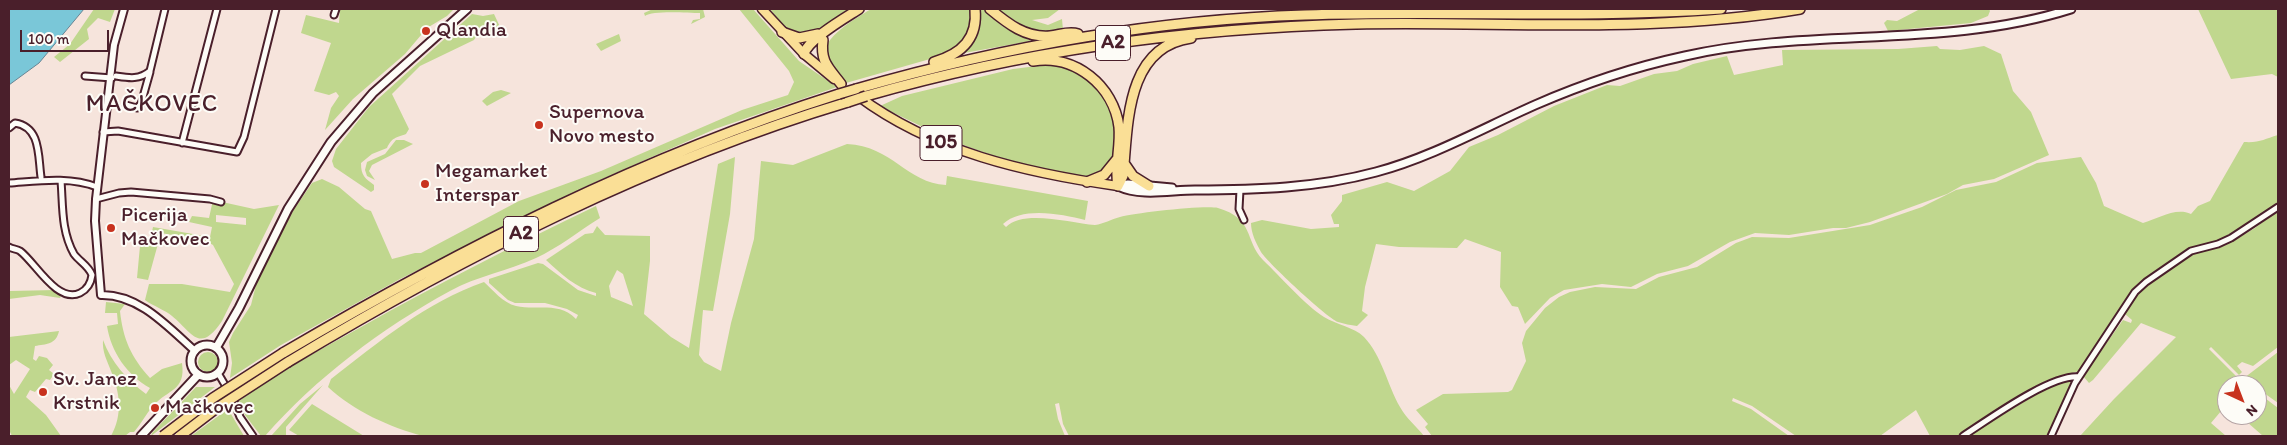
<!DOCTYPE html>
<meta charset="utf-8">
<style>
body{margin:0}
#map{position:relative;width:2287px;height:445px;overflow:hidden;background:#f6e4dc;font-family:Itim,sans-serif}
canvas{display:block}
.frame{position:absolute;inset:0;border:10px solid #4a1f2b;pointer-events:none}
.north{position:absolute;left:2217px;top:375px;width:50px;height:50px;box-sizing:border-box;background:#fdfcf7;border:1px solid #b5a4a5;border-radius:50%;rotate:137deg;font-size:14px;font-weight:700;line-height:20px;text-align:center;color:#4a1f2b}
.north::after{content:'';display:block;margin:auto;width:18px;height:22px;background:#c8321e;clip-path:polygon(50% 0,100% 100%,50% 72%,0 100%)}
.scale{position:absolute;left:20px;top:30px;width:89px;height:22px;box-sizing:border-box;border:2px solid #4a1f2b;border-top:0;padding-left:6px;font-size:15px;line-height:18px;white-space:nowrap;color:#4a1f2b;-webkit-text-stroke:4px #fdfcf7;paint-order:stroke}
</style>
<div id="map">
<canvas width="2287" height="445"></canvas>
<div class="frame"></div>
<div class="north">N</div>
<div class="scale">100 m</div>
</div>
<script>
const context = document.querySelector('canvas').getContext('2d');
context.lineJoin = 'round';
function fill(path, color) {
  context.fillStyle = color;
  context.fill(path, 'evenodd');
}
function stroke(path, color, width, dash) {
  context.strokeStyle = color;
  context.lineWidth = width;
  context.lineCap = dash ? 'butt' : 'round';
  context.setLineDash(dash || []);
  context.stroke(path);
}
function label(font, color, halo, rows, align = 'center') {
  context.font = font + ' Itim,sans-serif';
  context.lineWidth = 4;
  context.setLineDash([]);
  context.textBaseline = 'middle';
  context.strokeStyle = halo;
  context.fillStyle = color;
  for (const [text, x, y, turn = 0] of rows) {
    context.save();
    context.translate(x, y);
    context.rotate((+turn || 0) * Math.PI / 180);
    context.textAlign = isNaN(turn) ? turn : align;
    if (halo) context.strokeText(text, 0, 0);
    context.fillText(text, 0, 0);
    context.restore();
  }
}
const green = new Path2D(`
 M94,9H115L110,22L98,18L87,29L89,39L60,62L54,57L70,44Z
 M340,9H454L447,16L427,28L405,54L353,99L325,130L331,108L339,96L336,92L329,95L314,91L331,43L301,33L306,15L339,23Z
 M653,9H703L705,17L691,24L693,20L700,19V13C689,13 652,10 645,16L644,13Z
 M739,9H753L799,61L837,87L715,129L591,184L400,279L281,345L230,378L232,363L229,342L233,333L251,305L257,281L293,211L312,183L322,179L339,187L365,209L371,211L392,259L415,253H421L519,201L601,171L742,110L788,95L794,82L789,71Z
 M770,9H852C832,22 808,47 785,27C779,23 775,15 770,9Z
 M871,9H972L973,26L958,48L944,55L846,83C840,76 831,69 827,62C815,40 857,18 871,9Z
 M981,9H984L1002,26L1031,41L964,53C978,40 981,27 981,9Z
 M993,9H1060L1048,18L1032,20L1048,25L1062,19L1063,30C1026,35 1022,31 993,9Z
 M1920,9H1989L1990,11L1988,16L1971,23L1888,31L1884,23L1887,20L1897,21Z
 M2198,9H2278V77L2272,74L2231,79Z
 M472,14L483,16L494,14L501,29L499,32L476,37L474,40L420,66L392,94L409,129L406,134C396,138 392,137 387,148L372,154L361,163C361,176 365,178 374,185V190L371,192L334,167L332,161L336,149L369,107Z
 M619,34L621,41L601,51L596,44Z
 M1937,46L1940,49L1960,50L1984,46L2001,54L2013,91L2031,112L2049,155L1994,179L1963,185L1947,194L1870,222L1846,228H1833L1789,235L1755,233L1730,242L1688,266L1657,274L1631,287L1602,284L1564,290L1550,298L1525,324L1518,307L1512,306L1500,287L1501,252L1465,239L1457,248L1399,247L1376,244L1365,287L1362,311L1368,315L1357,326C1351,325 1344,324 1338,322C1326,317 1268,263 1261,252C1256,243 1251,233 1251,223L1262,220L1311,229L1339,227V224H1334L1331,215L1342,201V195L1387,182L1414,191L1450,171L1469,147L1498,135L1554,106L1607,85L1620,86L1654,74L1677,71L1693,64L1727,56L1734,75L1783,65L1782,50L1898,49Z
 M1045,65C1060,66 1076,67 1088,78C1094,82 1102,91 1106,97C1118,120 1125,173 1088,177C1079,178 1067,174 1058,172C994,162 938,135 880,106L902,96L1013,69Z
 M501,90L511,93L487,106L482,101L493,92Z
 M2278,135V204L2229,236L2217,242L2189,248L2139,283L2128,297L2117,318L2080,371L2065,375L2040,386L1958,436H1930L1916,410L1880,436H1796L1752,406L1733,398L1732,401L1751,409L1789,436H1432L1425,427L1428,424L1416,410L1443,394L1508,392L1512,390L1526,361L1522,343L1526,331L1545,308L1559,297L1570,292L1595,287L1636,289L1659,277L1697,267L1736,243L1752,237L1789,238L1870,225L1922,207L1956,190L1996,182L2037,163L2081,157L2096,183L2104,206L2143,223C2158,219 2175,207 2191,214L2198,206L2210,201L2244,142C2260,143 2264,139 2278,135Z
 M396,140H404L413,144L372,165L369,171L375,180L367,176L365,170L367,162L385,154Z
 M847,144C892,146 907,183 946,185L947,176L1088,201L1085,220C1062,214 1022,206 1003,224L1006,227C1023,209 1071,223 1095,225C1104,224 1111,219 1120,217C1135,213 1204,205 1218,208C1255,219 1244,240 1263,260C1280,276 1305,305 1324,317C1337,325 1354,327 1364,337C1382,356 1387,384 1400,407C1406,418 1417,427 1424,436H1069L1063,424L1059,403L1055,404L1058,419L1065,436H423C389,427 354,411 328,387L331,379C379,342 426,302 484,282C493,290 503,303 516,306C536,311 559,301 576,319L578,315L567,309L545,303H515L508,300L489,283V279L538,263L543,264L578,290L596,296V293C576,288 561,274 546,260L585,234L593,233L597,226L605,235L650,236V261L644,314L671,337L689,348L718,164L735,157L730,214L713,311L703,310L699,355L704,362L721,371L731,323L754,239L761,161L793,165ZM617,270L623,274L633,306L611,297L609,286Z
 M213,200L254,209L279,205L222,321C199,355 192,332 172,316C165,310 153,306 145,300L149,284H182L230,292L234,284L213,245L206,241L161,233L148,280L137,278L140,246L149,245L153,227L210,237L212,227L189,222L192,216L209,218ZM216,215L246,218V225L216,222Z
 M596,206L600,218C579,231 558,248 536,258C508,271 477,276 450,291C382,328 316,378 265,436H261L245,415L239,401C277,373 321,349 363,326C439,283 517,244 596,206Z
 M2278,210V347L2253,366L2242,362L2237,366L2242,372L2239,375L2211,347L2209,349L2245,385H2227V404L2211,423L2226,436H2080L2114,399L2176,337L2141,323L2093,380L2089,383L2083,376L2123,320L2131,323L2132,320L2125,314L2137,293L2191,254L2226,245L2255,228Z
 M9,290L10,291L56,290L61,296L60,298L40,295L9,299Z
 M106,302L125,304L120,311C123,339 131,357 150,378L162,369L182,363C186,391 168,389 153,406C146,414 141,424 134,432H130L125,436H111C123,415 120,392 111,371C107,360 102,352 103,340C111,362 127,380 146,394L150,388C127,375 111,352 107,326L118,324L117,313H105Z
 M59,331C56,345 46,344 35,346L33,359L36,361L39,356L47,358L53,365L49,370L54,374L50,380L46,379L35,392L30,390L26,397L46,415L61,436H12L9,430V385L14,394L30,369L16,360L9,365V337Z
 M198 362a10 10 0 1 1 20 0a10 10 0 1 1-20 0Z
 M2278,352V403L2257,388V385H2253L2244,378Z
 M2068,380L2072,382L2048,436H1967L2044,390Z
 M323,385L286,427V436H271L300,404Z
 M196,387H215L151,436L152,433Z
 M2257,392L2278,408V436H2263L2239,415H2257Z
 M312,404L364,436H299L289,430Z
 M228,409L244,436H191Z`);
const water = new Path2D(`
 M9,9H84L39,63L9,85Z`);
const minor = new Path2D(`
 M334,15L336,9
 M85,76L112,78
 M116,76C129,78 139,80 150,71L165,9
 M126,105L137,108L141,104L150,72
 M9,128L15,123C41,127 38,156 41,177
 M103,132L118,131L237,152L244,137L276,9
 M182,143L217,9
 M9,183C38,181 69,176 97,187
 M1240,190L1239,209L1244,220
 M96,199L119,193L131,192L210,199L221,202
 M9,247C12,249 17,249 20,251C35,262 57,304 80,293C88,289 91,283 92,275C89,266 79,261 74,254C61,231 63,205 61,181
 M218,373L228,390
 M232,397L240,417L253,436
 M1963,436C1988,420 2051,374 2079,377
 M2051,436L2075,383L2135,292L2146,282L2191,251L2218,244L2231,238L2278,207`);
const tertiary = new Path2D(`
 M124,9L114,45L96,199L95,221L101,295C139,294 168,327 195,351`);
const secondary = new Path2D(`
 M1118,186C1142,197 1170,190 1195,190C1256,190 1317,188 1376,172C1432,157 1483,128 1535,105C1583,84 1634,67 1685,56C1812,27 1945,49 2071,9
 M1118,186L1128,184L1172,188
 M191 361a16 16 0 1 1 32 0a16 16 0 1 1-32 0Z
 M216,348L239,308L288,209L331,142L373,93L467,9
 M141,436L198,375`);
const primary = new Path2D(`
 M762,9L804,54L834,79
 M858,96C933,152 1026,173 1118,186`);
const motorway = new Path2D(`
 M990,9C1008,24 1026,38 1050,36C1060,35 1069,31 1078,34
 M782,32L799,38L818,34
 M823,40C820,62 829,68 841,84
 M804,54C808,39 845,18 859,9
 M1033,61C1075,54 1114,86 1119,127C1121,147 1114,166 1118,186
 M934,62C962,54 978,38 975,9
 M856,89C1002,47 1152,20 1305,15C1444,10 1583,19 1721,9
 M866,96C1026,50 1189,28 1356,24C1503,21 1654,34 1800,9
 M1124,163L1133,176L1149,186
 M1087,182L1104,175L1117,159
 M1118,186L1123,176C1128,126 1125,47 1191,38
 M283,353C460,249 643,156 839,94
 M288,362C464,256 651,161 848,102`);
const motorwayBridge = new Path2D(`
 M839,94L856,89
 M848,102L866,96
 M163,436L213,398L283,353
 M180,436L214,410L288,362`);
const markers = [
 [426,31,5,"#c8321e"],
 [539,125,5,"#c8321e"],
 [425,184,5,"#c8321e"],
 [111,228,5,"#c8321e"],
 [43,392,5,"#c8321e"],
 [155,408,5,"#c8321e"]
];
const shields = [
 [1113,43,35],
 [941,143,42],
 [521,234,35]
];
const shieldNames = [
 ["A2",1113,43],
 ["105",941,143],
 ["A2",521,234]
];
const poiNames = [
 ["Qlandia",436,31],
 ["Supernova",549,113],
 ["Novo mesto",549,137],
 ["Megamarket",435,172],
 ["Interspar",435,196],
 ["Picerija",121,216],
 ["Mačkovec",121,240],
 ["Sv. Janez",53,380],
 ["Krstnik",53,404],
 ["Mačkovec",165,408]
];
const quarterNames = [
 ["MAČKOVEC",152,105]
];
fill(green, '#c0d78e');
fill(water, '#7ac7d8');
stroke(water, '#678493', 1);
stroke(minor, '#4a1f2b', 9);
stroke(tertiary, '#4a1f2b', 10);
stroke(secondary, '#4a1f2b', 11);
stroke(primary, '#4a1f2b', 11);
stroke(motorway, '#4a1f2b', 12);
stroke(minor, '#fdfcf7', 5);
stroke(tertiary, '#fdfcf7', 6);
stroke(secondary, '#fdfcf7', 7);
stroke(primary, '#fadf96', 8);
stroke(motorway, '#fadf96', 9);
stroke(motorwayBridge, '#4a1f2b', 12, []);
stroke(motorwayBridge, '#fadf96', 9);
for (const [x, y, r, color] of markers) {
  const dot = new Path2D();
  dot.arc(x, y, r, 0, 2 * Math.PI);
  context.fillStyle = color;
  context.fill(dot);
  stroke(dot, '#fdfcf7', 2);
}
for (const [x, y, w] of shields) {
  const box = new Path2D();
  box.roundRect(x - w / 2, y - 17.5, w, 35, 4);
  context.fillStyle = '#fdfcf7';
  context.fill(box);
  stroke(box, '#4a1f2b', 1);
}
label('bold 20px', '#4a1f2b', null, shieldNames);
label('21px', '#4a1f2b', '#fdfcf7', poiNames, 'left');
context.letterSpacing = '1px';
label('24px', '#4a1f2b', '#fdfcf7', quarterNames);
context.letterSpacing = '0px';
</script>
